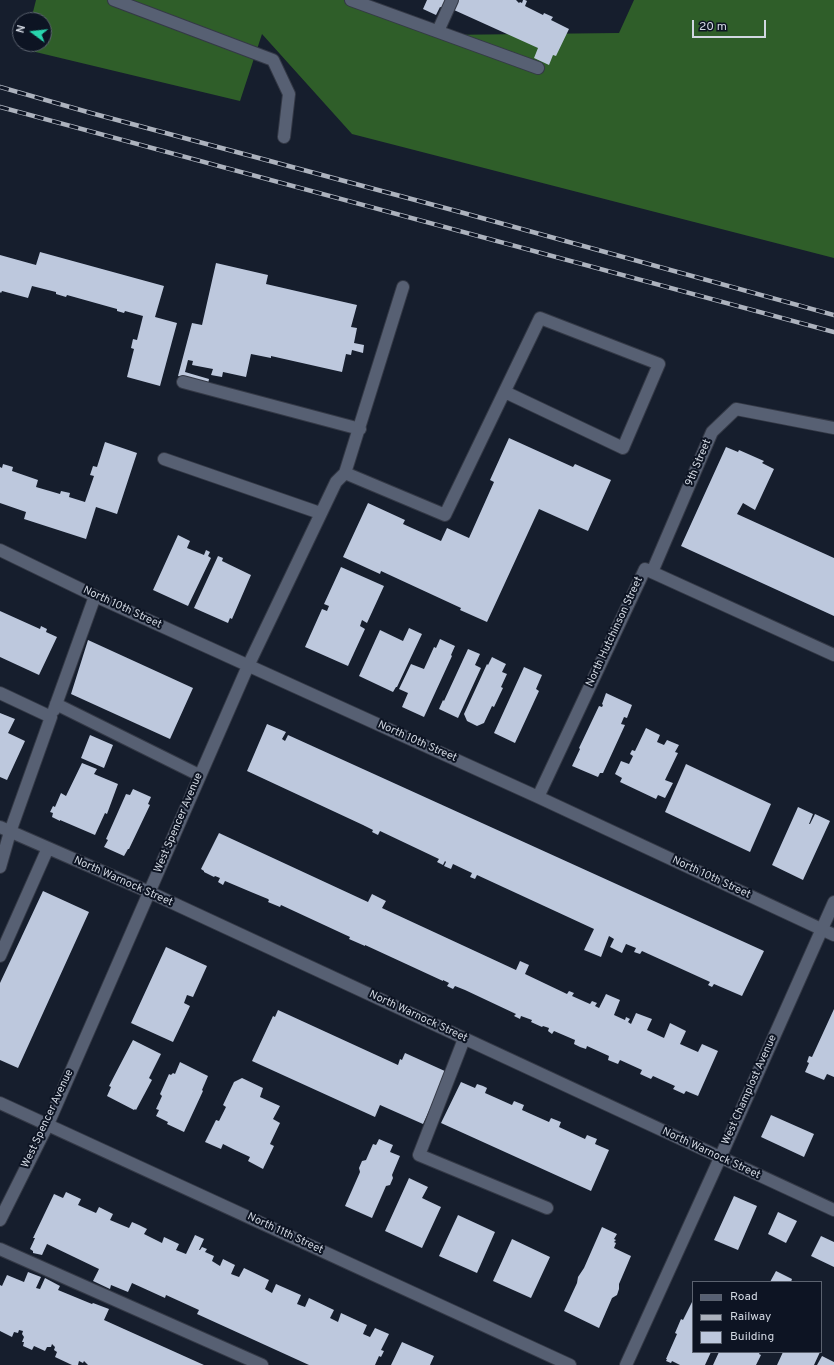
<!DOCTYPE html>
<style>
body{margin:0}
#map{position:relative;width:834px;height:1365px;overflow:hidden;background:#161e2d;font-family:Overpass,sans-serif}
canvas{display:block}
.legend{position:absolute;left:692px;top:1281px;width:130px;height:72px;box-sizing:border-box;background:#0d1423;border:1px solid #5b626f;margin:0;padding:5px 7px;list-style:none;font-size:12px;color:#d1d7e1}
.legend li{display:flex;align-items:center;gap:8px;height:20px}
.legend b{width:20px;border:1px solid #5b626f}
.north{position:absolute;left:12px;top:12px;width:40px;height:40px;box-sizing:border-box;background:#0d1423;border:1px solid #5b626f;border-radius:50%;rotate:285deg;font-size:11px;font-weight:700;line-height:16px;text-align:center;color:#d1d7e1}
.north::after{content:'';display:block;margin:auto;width:14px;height:18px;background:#28d5ad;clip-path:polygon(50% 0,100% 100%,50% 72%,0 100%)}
.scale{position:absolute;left:692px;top:20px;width:74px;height:18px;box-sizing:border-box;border:2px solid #d1d7e1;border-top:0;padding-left:5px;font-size:12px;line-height:14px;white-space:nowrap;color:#d1d7e1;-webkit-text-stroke:3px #0d1423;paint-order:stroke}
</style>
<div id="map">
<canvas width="834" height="1365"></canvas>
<ul class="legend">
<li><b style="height:5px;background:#576073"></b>Road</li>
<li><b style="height:5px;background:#acb2bd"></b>Railway</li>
<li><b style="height:11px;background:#bdc8dd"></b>Building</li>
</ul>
<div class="north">N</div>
<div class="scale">20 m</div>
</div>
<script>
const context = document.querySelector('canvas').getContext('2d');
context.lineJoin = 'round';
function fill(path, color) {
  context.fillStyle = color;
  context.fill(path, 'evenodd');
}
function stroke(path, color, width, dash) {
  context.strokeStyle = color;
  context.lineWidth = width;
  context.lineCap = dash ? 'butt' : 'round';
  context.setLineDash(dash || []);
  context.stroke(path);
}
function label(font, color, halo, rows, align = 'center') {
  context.font = font + ' Overpass,sans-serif';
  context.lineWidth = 4;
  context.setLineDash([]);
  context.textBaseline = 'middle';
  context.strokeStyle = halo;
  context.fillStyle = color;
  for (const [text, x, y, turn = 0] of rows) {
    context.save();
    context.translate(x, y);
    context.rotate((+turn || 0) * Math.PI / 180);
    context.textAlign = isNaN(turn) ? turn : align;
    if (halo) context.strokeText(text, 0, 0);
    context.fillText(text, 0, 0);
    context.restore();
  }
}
const forest = new Path2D(`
 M36,0H359L439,35L619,33L634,0H834V258L352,134L262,34L240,101L23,49L24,44H44V20H31Z`);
const building = new Path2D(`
 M427,0H446L443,8L440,7L436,15L423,9Z
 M458,0H516L519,3L520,2L522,3L523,0H525L527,1L525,6L543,15L544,13L553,17L551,20L569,29L556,56L553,55L549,65L534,58L538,48L454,10Z
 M40,252L164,286L155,317L177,323L160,386L127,377L134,349L131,348L133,339L137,340L143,316L125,311L124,313L117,311V309L67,295L66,297L56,294V292L32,286L28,298L2,291L1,293L0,292V255L36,265Z
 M216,263L268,275L266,284L357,305L351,327L357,328L354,343L364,345L363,353L352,350L351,355L346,354L342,372L271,356V358L251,354L246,377L223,372L222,377L211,375L213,369L192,365L193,361L188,360L185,372L209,379L208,384L178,376L192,323L202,325Z
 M509,438L573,467L575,464L611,480L588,531L539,509L487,622L460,610L461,608L381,571L380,574L343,557L368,503L405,520L403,524L441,541L447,528L469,538L494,482L490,480Z
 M105,442L137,453L117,514L96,507L86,539L24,519L26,512L0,503V467L2,468L3,464L13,467L12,471L38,480L36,487L60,494L61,491L70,493L69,497L85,502L94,476L90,475L93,466L97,467Z
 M726,447L738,452L739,450L764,461L762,463L774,469L755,510L743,503L737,514L834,558V616L681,546Z
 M178,535L190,541L187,548L204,555L206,550L210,552L208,556L211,558L188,606L153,590Z
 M218,556L223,558L222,561L251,575L232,619L230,618L228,623L194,608Z
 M341,567L384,586L367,623L362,620L360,626L365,629L348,666L305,647L322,609L327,611L329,606L324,604Z
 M0,611L40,629L41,626L47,629L46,632L57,637L39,675L0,657Z
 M409,628L422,634L397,687H396L393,692L359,676L380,630L403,641Z
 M440,639L455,646L451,655L452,656L424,717L402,707L408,693L399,689L411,664L424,669L434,647L436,648Z
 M88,640L193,688L170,739L71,694Z
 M468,649L480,654L475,665L481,668L458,718L439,709L443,700L444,701Z
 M492,657L506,664L502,672L507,674L501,687L503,688L494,707L492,706L484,723L477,726L467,721L464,714L487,664L488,665Z
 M524,667L542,675L536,689L539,691L515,743L494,733Z
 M606,693L632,705L627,718L624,717L621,724L625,725L603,773H600L598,777L572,766L580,749L579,748L599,706L602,707L603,705L602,704Z
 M0,713L15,719L8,733L25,741L7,780L0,777Z
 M267,724L286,732L282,739L285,741L288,735L764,951L742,996L714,984L712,987L708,985L710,982L708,981L642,951L640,954L634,952L636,948L626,944L622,953L610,947L614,939L609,936L601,957L584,950L594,929L477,875L475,879L470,877L472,873L453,864L451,869L444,866L446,862L445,861L443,865L437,862L439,859L380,831L378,835L372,832L373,830L363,825L247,771Z
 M646,728L660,735L657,742L664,745L667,740L679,745L675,752L678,753L665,780L673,783L665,798L658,795L656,799L620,782L622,778L615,774L621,761L629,764L633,756L630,754L632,750L635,751Z
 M90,735L113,745L104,768L81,758Z
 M82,763L97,769L94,774L118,784L107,814L105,813L95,835L60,820V821L52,817L53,813L50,812L53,806L55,807L61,793L66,796Z
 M686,764L771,804L750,852L665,812Z
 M133,789L151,797L148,804L150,805L129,849H128L124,856L104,847L108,840L106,839L126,794L130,795Z
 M798,807L813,814L809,824H810L815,814L830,821L803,880L772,865Z
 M219,833L368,902L372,894L386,901L382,908L516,970L520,961L529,965L525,974L567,994L569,991L574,993L572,996L590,1004L592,1001L597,1003L595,1006L599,1008L606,994L620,1000L614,1015L625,1020L626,1017L630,1019L628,1022L631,1024L636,1013L652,1019L647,1030L664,1038L670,1023L686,1031L680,1044L698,1052L702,1044L718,1051L698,1096L686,1091L684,1094L673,1089L675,1086L653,1076L651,1079L640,1074L642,1070L620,1060L618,1064L608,1060L609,1056L587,1046L586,1049L580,1047L574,1044L575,1040L554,1031L552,1034L548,1031L549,1028L543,1026L542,1027L531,1022L532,1020L521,1016L520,1019L514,1016L516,1014L465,990L455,986L453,989L447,986L449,983L443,980V981L365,945V946L349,939L350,937L281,905L280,907L268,902L269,900L268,899L251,892L225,881L223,885L218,882L220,878L215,876L214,877L204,872V871L201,869Z
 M43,891L89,912L18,1068L0,1060V983Z
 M166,947L207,966L193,997L187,995L184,1003L190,1006L173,1042L131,1023Z
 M834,1009V1077L827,1074L824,1080L805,1072L809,1063L807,1062L809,1056L812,1057Z
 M278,1010L398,1065L400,1059L402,1060L405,1053L447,1072L423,1124L380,1105L375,1117L252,1061L273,1016L275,1017Z
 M133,1040L161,1054L149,1078L152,1080L136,1110L135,1109L134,1110L107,1096L111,1087L109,1086Z
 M180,1062L208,1076L202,1090L203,1091L184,1132L167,1124L168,1122L156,1116L159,1110L156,1109L162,1096L160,1094L169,1074L171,1075L173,1073L175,1074Z
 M242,1078L263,1088L260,1097L280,1106L273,1119L280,1123L270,1144L274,1146L263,1169L248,1161L250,1157L235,1150L223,1144L221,1149L205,1142L216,1120L219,1121L226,1107L223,1105L234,1082Z
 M461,1082L475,1088L477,1084L483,1086L487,1088L485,1093L512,1105L514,1101L524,1105L522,1110L549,1122L551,1118L561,1122L559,1127L585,1139L587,1135L597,1139L595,1144L609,1150L591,1191L441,1123Z
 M771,1115L814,1134L804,1157L761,1137Z
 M379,1139L393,1145L390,1152L400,1156L392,1175L393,1178L390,1185L386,1186L372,1218L345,1206L360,1172L359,1168L362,1161L366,1160L373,1144L376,1145Z
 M409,1178L428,1187L422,1198L441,1207L422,1248L385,1231Z
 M66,1192L81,1199L78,1205L96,1213L99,1207L113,1214L110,1220L129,1228L132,1222L139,1225L147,1229L144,1234L162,1243L164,1237L179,1244L176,1250L186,1254L195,1235L204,1239L199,1250H200L202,1247L207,1249L205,1252L214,1256L212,1261L220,1266L223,1259L235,1265L231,1274L239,1277L244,1268L269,1280L265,1289L272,1293L276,1284L301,1295L297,1304L305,1307L309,1298L334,1310L330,1318L338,1322L341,1313L367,1325L363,1334L370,1337L375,1328L389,1334L381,1350L384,1351L381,1357L379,1356L375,1365H309L197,1314L199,1310L166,1295L165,1298L132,1283L128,1292L111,1285L110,1289L93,1281L99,1269L47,1244L42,1255L33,1253V1251L30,1249L35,1238H33L54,1194L63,1198Z
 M734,1196L757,1206L738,1250L714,1240Z
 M778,1212L797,1221L786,1243L768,1234Z
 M458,1215L495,1232L477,1273L439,1256Z
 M602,1227L617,1234L614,1239L616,1240L614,1242L616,1243L614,1248L631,1256L619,1284V1289L617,1295L612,1298L599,1328L564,1311L577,1283L578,1277L584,1268Z
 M821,1236L834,1242V1267L811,1256Z
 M512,1239L550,1257L531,1298L493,1281Z
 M776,1271L792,1279L791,1282H770Z
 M28,1272L41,1277L36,1288L40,1289L45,1278L60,1286L58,1290L92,1304L93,1303L109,1309L104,1320L204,1365H88L84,1361L83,1363L79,1361L78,1365H72L55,1357L57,1352L54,1350L55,1347L52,1344L51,1347H47L45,1351L34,1346L32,1350L23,1346L24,1342H22L24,1337L22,1334L23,1331L19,1330L18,1333L14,1332L12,1337L0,1331V1285L2,1286L7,1275L24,1282Z
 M692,1302H693V1352H711L705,1365H680L672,1361L671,1363L666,1361L667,1359H666L677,1334L675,1333L681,1319L683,1320Z
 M402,1342L434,1356L430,1365H391Z
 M719,1352H760L759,1354L761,1355L756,1365H713Z
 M783,1352H813L815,1353L820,1352L814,1365H777Z
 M822,1356L834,1362V1365H817Z`);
const minor = new Path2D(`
 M114,0L273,60L289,94L284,137
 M351,0L538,68
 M438,31L452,0
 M183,382L360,429
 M164,459L320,513
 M345,473L445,515L540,318L659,364L623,448L505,392
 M0,550L95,596L538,797L834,935
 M652,572L712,432L736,409L834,428
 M0,693L51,717L10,832L0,867
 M56,704L199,775
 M54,710L95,596
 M538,797L645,569L834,655
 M0,827L149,892L834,1210
 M0,956L48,848
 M464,1039L419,1155L547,1208
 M0,1103L570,1365
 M0,1220L48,1124L248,666L336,482L345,473L403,287
 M0,1249L262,1365
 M626,1365L720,1158L834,902`);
const rail = new Path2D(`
 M0,87L91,113L460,212L834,315
 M0,107L834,332`);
const streetNames = [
 ["9th Street",699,463,-67],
 ["North 10th Street",122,608,25],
 ["North Hutchinson Street",615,632,-65],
 ["North 10th Street",417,742,24],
 ["West Spencer Avenue",179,823,-67],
 ["North 10th Street",711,878,25],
 ["North Warnock Street",123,882,24],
 ["North Warnock Street",418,1017,25],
 ["West Champlost Avenue",750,1090,-66],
 ["West Spencer Avenue",48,1119,-65],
 ["North Warnock Street",711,1154,25],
 ["North 11th Street",285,1234,25]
];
fill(forest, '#2f5e29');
fill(building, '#bdc8dd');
stroke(minor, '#343946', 14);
stroke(minor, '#576073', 12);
stroke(rail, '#acb2bd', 4.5);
stroke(rail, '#0d1423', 3, [9]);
label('11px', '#d1d7e1', '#0d1423', streetNames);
</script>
